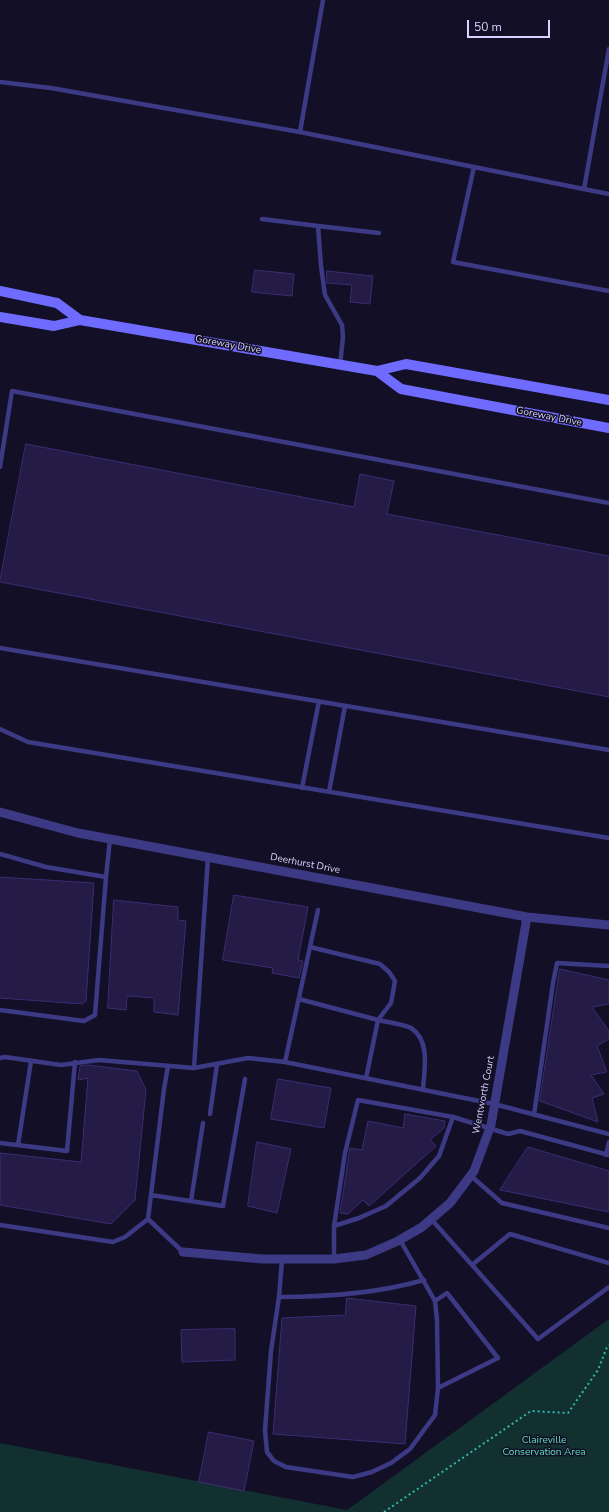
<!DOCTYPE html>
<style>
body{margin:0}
#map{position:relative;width:609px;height:1512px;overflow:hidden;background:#130f26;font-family:"Nunito Sans",sans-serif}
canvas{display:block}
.scale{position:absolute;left:467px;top:20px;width:83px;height:18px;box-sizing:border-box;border:2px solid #d9d4ff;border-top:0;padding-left:5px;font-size:12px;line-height:14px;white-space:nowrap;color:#d9d4ff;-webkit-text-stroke:3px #130f26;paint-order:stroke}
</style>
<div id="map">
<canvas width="609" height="1512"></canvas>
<div class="scale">50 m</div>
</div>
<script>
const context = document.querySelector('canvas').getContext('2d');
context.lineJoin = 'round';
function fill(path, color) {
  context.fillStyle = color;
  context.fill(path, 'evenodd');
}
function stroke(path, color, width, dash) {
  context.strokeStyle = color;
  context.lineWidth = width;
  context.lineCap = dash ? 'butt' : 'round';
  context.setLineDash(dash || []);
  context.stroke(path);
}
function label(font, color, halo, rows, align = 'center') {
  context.font = font + ' "Nunito Sans",sans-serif';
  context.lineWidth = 3;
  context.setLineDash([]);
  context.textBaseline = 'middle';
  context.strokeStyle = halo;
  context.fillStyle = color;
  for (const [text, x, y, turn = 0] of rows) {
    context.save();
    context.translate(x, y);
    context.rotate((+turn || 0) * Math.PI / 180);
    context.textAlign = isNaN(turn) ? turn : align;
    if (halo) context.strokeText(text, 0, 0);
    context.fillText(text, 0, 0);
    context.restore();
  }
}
const green = new Path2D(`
 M609,1319V1512H0V1443L347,1510Z`);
const building = new Path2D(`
 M255,270L294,274L292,296L252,292Z
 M327,271L373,276L370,304L350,302L352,285L327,283Z
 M26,444L354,507L360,474L394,481L387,514L609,556V697L0,582Z
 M0,877L94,883L86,1001L82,1004L0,998Z
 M234,895L308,907L298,960L303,961L299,978L272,973L273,968L223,960Z
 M114,900L178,907V920L186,921L178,1015L154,1012V998L127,996L126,1010L108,1008Z
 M560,969L609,980V1004L592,1007L609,1031V1039L597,1046L607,1072L591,1075L604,1094L592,1098L598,1122L540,1101Z
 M88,1065L137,1071L146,1090L135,1200L111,1224L0,1205V1153L81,1162L88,1078L78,1080L80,1066Z
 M278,1079L331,1088L324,1128L271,1119Z
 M405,1114L445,1121L444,1128L430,1140L436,1146L369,1206L363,1200L348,1214L340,1213L350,1148L362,1150L368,1121L403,1128Z
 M257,1142L291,1149L277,1213L248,1206Z
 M528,1147L609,1171V1212L500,1190Z
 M347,1298L416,1306L405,1444L273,1434L282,1318L345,1315Z
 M235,1329V1360L182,1362L181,1330Z
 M209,1432L254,1441L244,1491L199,1482Z`);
const path = new Path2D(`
 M384,1512L531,1411L568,1413L598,1370L607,1347L609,1345`);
const service = new Path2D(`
 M0,82L51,88L300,132L474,167
 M300,132L323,0
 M584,189L609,49
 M609,194L474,167L453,262L609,291
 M262,219L318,226
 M340,365L343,337L342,325L325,295L321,266L318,226L379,233
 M0,467L12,391L609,503
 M0,648L609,750
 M0,729L28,742L609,838
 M302,788L319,701
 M329,792L345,706
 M0,854L46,867L106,877
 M299,999L378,1020L391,1003L395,981L389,972L380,964L310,947
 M0,1010L84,1021L95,1015L106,877L110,839
 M0,1058L5,1057L61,1065L99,1060L194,1068L248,1058L285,1062L318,910
 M285,1062L494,1104L609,1134
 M194,1068L208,857
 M366,1078L378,1020C387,1022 404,1024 411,1028C431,1041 424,1070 423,1090
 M210,1114L217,1064
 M534,1115L553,983L557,963L609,966
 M0,1143L67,1151L75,1062
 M18,1145L31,1061
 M606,1155L609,1142
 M471,1176L502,1203L609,1228
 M151,1195L223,1206L245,1079
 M191,1201L203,1123
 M148,1219L164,1089L168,1066
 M431,1219L538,1339L609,1287
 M0,1225L113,1242L125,1237L148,1219L183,1252
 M334,1226L345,1153L358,1100L453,1117
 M334,1259V1226L359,1218L386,1206L420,1178L439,1156L453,1117L508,1134L520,1131L609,1155
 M282,1260L279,1297C326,1297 379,1293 424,1280
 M472,1265L510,1234L609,1263
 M279,1297L271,1351L265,1430L267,1452L274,1461L286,1467L353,1477L372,1472L391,1463L410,1449L435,1415L438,1388L437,1320L435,1301L400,1240
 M435,1301L447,1293L498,1358L438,1388`);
const minor = new Path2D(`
 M0,812L78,833L121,841L527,917L609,925
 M183,1252L262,1259H334L366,1255L398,1241L422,1227L450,1203L474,1171L491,1125L527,917`);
const secondary = new Path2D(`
 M0,291L57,303L80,320
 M0,317L54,326L80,320L377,371L406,364L609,400
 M377,371L401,389L609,428`);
const streetNames = [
 ["Goreway Drive",228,345,10],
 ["Goreway Drive",549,417,11],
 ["Deerhurst Drive",305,864,11],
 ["Wentworth Court",484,1095,-79]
];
const parkNames = [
 ["Claireville",544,1441],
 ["Conservation Area",544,1453]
];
fill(green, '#12302f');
fill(building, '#241b47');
stroke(building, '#3b2d73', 1);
stroke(path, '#2fb8b0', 2, [2, 3]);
stroke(service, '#3d3a85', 4.5);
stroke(minor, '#3d3a85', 9);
stroke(secondary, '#6f6bff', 10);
label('10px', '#d9d4ff', '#130f26', streetNames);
label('10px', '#5fe0c0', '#130f26', parkNames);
</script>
